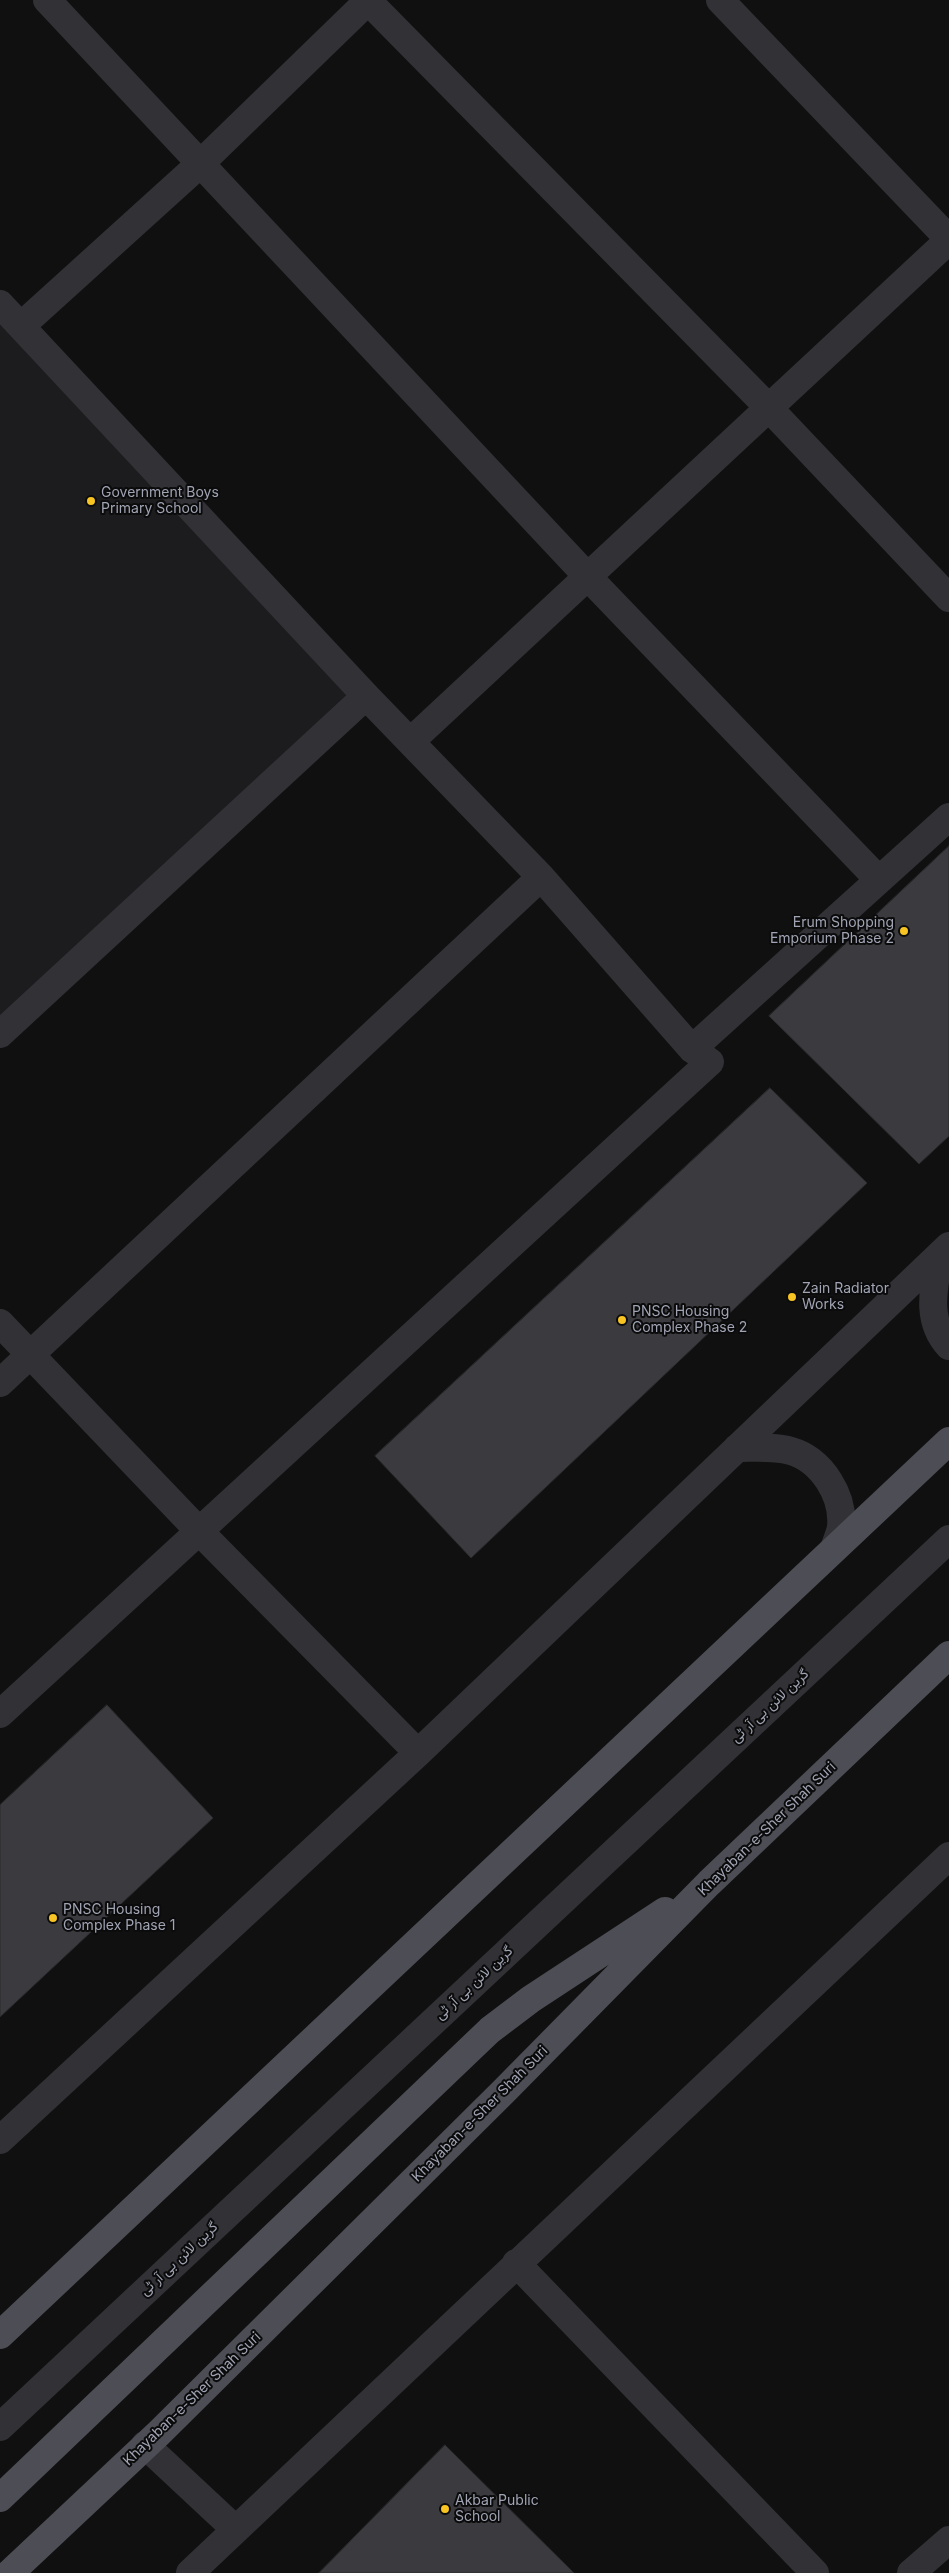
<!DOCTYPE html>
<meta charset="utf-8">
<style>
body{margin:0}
canvas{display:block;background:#101011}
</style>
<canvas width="949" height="2573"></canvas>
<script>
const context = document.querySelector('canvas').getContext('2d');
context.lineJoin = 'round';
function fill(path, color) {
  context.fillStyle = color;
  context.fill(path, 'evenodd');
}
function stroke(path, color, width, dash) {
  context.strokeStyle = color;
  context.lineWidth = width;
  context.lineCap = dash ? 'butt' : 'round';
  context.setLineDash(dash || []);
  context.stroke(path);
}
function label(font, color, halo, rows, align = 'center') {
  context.font = font + ' Inter,Vazirmatn,sans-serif';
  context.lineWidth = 4;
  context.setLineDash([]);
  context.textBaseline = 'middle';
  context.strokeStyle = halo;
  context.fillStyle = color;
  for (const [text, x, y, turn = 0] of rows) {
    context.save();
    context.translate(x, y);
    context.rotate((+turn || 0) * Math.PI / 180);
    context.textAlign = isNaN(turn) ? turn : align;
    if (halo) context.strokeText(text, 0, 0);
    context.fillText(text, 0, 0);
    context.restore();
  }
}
const built = new Path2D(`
 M0,305L366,696L3,1018L0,1015Z`);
const building = new Path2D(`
 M949,846V1136L919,1164L769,1016Z
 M770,1088L867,1183L471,1558L375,1456Z
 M107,1705L213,1818L0,2017V1805Z
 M445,2445L574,2573H319Z`);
const minor = new Path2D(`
 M47,0L588,577L879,880
 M367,0L768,407L949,598
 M720,0L949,239
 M0,304L366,696L541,877L692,1049L710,1062L0,1714
 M21,326L201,163L369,0
 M411,741L949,240
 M0,1034L366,696
 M692,1049L949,817
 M939,1256C934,1287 925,1320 949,1346
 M0,1323L199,1531L418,1753
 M0,1383L541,877
 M737,1448C754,1448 774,1446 791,1451C822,1460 844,1496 841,1527C840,1534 836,1542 834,1549
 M0,2140L418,1753L949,1246
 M516,2263L815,2573
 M0,2427L949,1539
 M145,2445L235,2529
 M190,2573L949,1856
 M911,2573L949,2540`);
const major = new Path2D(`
 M0,2335L949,1441
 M0,2498L490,2030L531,1999L665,1911
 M10,2573L159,2433L504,2091L709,1883L949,1655`);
const markers = [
 [91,501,5,"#f7c423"],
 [904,931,5,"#f7c423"],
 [792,1297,5,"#f7c423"],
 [622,1320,5,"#f7c423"],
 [53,1918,5,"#f7c423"],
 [445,2509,5,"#f7c423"]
];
const poiNames = [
 ["Government Boys",101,493],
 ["Primary School",101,509],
 ["Erum Shopping",894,923,"right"],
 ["Emporium Phase 2",894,939,"right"],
 ["Zain Radiator",802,1289],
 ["Works",802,1305],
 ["PNSC Housing",632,1312],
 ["Complex Phase 2",632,1328],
 ["PNSC Housing",63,1910],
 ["Complex Phase 1",63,1926],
 ["Akbar Public",455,2501],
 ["School",455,2517]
];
const streetNames = [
 ["گرین لائن بی آر ٹی",770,1706,-43],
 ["Khayaban-e-Sher Shah Suri",767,1829,-44],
 ["گرین لائن بی آر ٹی",474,1983,-43],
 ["Khayaban-e-Sher Shah Suri",480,2114,-45],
 ["گرین لائن بی آر ٹی",179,2259,-43],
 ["Khayaban-e-Sher Shah Suri",192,2399,-44]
];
fill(built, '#1c1c1e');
fill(building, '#3a3a3f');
stroke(building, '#2a2a2d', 1);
stroke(minor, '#313136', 28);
stroke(major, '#4d4e55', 28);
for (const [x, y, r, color] of markers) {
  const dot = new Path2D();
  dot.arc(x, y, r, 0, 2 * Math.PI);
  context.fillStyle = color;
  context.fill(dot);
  stroke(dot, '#0b0b0c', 2);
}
label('14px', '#a0a4b3', '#0b0b0c', poiNames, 'left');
label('14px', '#a0a4b3', '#0b0b0c', streetNames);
</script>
